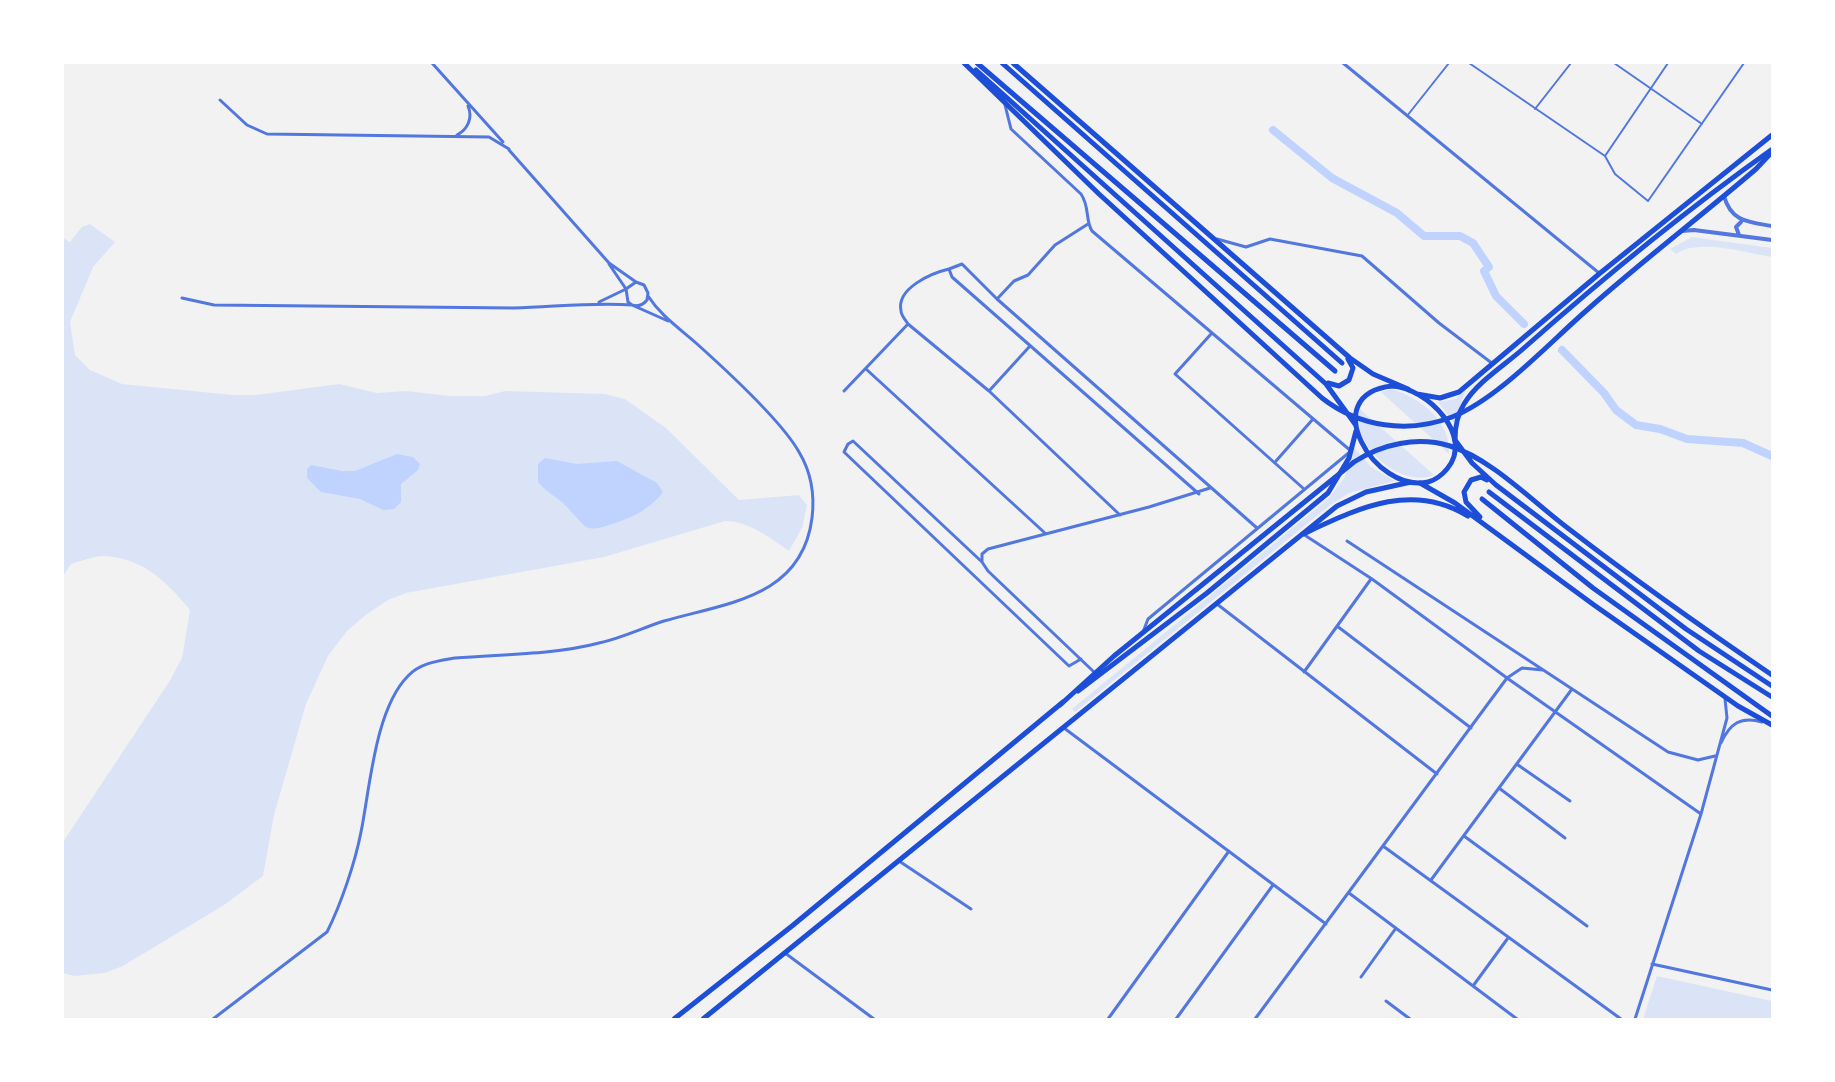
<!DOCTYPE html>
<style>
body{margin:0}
#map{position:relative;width:1835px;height:1082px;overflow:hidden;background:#f2f2f2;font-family:Montserrat,sans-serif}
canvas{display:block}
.frame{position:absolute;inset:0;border:64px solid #fff;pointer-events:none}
</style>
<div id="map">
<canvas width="1835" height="1082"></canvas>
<div class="frame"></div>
</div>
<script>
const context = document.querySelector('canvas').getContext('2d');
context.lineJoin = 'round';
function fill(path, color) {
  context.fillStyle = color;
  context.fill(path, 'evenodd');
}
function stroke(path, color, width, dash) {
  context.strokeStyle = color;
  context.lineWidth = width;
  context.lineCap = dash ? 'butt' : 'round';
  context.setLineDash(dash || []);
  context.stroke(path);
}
const green = new Path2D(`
 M90,224L115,242L93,267L70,322L75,355L90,370L122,384L233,395H256L339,384L377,393L407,391L450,396H485L505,391L605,394L625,399L666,428L739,500L799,495L807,505L802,528L789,551C770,538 749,521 725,521L604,557L406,593L388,600L367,614L347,631L328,656L306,704L274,815L263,876L224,905L123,966L104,973L74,976L63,973V842L169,682L182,658L190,610C167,582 143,558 104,556C94,556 81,561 71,564L63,576V238L70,242L82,227Z
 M1692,237L1772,248V257C1745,253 1699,238 1676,254L1670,249Z
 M1391,389C1420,397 1451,421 1449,454L1381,392Z
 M1466,390L1454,423L1438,402L1455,399Z
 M1360,409L1434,475C1400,489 1349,444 1360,409Z
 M1354,447L1371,467L1395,481L1349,493L1329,506L1075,712L1072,709L1328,499L1345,477Z
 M1657,976L1772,1001V1019H1643Z`);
const water = new Path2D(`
 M397,454L413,457L420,464L418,470L401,484V502L394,509L383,510L360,499L321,492L307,478V469L311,465L342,471H355Z
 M545,458L577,464L617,461L657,483L663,492C653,506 637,515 621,521C582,535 590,530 563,503C555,496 545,491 538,482V464Z`);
const canal = new Path2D(`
 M1273,130L1332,178L1397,213L1424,236H1460L1473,243L1489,267L1484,271L1496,296L1524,324
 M1562,350L1604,393L1616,410L1636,425L1660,429L1687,439L1743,443L1772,456`);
const pedestrian = new Path2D(`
 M1469,63L1605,156L1615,174L1648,201L1744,63
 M1614,63L1702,124
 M1535,109L1571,63
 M1407,116L1449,63
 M1605,156L1668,63`);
const minor = new Path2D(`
 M432,63L503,142
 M1343,63L1599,273
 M220,100L247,125L267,134L489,137L509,149
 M1005,105L1011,129L1081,194C1090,207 1085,220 1092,231L1351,451L1148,619L1143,632
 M457,135C468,129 473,118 468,106
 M509,150L609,263L636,282
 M1217,239L1246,247L1270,239L1362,256L1439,323L1493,364
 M182,298L214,305L514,308C554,307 593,302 632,305C638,307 643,305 647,300L648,293L644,285L636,282L626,289L628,302L632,305L668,321
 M997,299L1014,281L1028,275L1055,245L1088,224
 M599,302L626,289L609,264
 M908,324C906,321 901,315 901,311C896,288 932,273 949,269
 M1211,334L1175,374L1304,489
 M866,369L1046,534
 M844,391L908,324L989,391L1120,515
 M989,391L1030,346
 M1276,461L1313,419
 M1199,494L952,277L949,269L962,264L997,299L1257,528
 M1303,534L1372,579L1507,678L1701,814
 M1347,541L1668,752L1698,760L1715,756
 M982,562L853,441L848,444L844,452L1069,666L1081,659
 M1217,604L1437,774
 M1337,626L1471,728
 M1094,672L988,571L982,562V554L988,549L1149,507L1210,488
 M1304,672L1371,579
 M1064,728L1326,924
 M1721,743C1730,723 1741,716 1762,722
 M1518,765L1570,801
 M1499,788L1565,838
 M1464,836L1587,926
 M1383,846L1621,1019
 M899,861L971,909
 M1431,880L1572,689
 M1349,893L1517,1019
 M785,953L874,1019
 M1652,964L1772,990
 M1361,977L1396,928
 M1473,986L1508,938
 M1386,1001L1410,1019
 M213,1019L327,932C341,904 355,863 361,832C370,788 375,709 408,676C420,663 438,661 455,658C502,654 553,655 599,643C622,638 642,628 664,621C726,603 802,598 812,518C815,494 811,472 799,452C781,420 725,369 696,343C679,328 661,316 648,296
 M1108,1019L1229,851
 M1176,1019L1273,885
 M1255,1019L1507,678L1522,668L1543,670
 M1635,1019L1701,814L1727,718L1725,699`);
const tertiary = new Path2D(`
 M1724,196C1731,222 1749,222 1772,226
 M1682,231L1694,230L1772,240
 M1739,235L1736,227L1741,222`);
const primary = new Path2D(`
 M1392,386C1427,388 1475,436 1447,469C1442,475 1436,480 1428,482C1374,494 1316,394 1392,386Z
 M1417,394L1440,398L1459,392L1599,274L1772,135
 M1455,440C1455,427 1457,415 1464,404C1477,382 1505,365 1524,348C1603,278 1685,211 1771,150
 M1078,691L1207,593L1328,493L1349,458L1356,431
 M674,1019L792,926L1063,702
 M703,1019L1337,506L1366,492L1411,482`);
const trunk = new Path2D(`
 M964,63L1099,194L1322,398C1359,427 1408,434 1452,417C1498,399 1549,343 1587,310C1642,261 1700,217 1756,169L1772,152
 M977,63L1335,371
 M1002,63L1342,363
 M1013,63L1350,358L1373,374L1408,389
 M976,70L1326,384L1355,424
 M1328,383L1339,386L1349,380L1353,368L1348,359
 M1455,440L1472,463L1496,485L1686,629L1772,686
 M1420,483L1455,503L1594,605L1738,706L1772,725
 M1489,492L1699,651L1772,697
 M1482,499L1593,588L1772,716
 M1480,517L1466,502L1464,492L1471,480L1481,477L1487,480
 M1303,534C1357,509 1411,481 1468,516
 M1060,705L1114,656L1354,462C1382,444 1417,436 1450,446C1492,459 1534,503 1569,529C1635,580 1703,628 1772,675`);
fill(green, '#dbe4f7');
fill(water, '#bfd3fe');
stroke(canal, '#bfd3fe', 8);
stroke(pedestrian, '#5277de', 2);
stroke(minor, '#5277de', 3);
stroke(tertiary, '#5277de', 4);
stroke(primary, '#1d4ed8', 5);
stroke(trunk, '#1d4ed8', 5);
</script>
